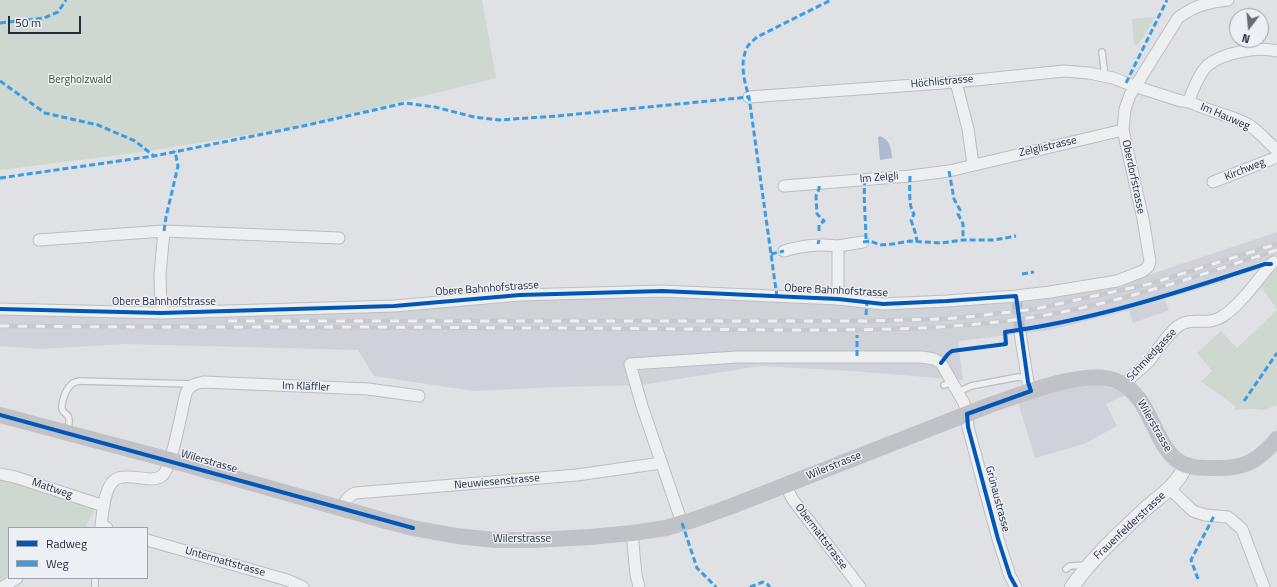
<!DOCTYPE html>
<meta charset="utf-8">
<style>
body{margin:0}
#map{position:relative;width:1277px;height:587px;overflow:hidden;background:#dfe1e5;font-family:"Titillium Web",sans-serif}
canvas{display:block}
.legend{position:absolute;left:8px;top:527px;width:140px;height:52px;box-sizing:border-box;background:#eceff4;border:1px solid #9da1ab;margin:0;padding:5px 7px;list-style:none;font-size:12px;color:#262c3d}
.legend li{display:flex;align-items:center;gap:8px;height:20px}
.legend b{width:20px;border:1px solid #9da1ab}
.north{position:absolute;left:1229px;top:8px;width:40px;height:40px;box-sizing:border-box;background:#eceff4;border:1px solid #9da1ab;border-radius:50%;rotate:196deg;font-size:11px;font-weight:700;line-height:16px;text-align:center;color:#262c3d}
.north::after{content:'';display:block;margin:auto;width:14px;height:18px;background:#676b78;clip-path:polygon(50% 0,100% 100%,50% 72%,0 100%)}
.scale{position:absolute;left:8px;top:16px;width:73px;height:18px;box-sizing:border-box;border:2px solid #262c3d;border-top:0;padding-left:5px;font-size:12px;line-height:14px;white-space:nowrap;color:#262c3d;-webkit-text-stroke:3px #eceff4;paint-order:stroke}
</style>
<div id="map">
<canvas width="1277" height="587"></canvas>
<ul class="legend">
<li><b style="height:5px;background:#0057b8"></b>Radweg</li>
<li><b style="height:5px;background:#3c9ce3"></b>Weg</li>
</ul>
<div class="north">N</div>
<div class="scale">50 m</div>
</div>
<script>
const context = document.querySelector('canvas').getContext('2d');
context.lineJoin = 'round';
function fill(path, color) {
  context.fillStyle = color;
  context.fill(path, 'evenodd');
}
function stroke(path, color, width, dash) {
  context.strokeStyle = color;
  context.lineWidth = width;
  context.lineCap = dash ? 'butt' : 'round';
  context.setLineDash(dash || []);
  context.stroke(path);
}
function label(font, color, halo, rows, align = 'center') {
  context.font = font + ' "Titillium Web",sans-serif';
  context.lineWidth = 3;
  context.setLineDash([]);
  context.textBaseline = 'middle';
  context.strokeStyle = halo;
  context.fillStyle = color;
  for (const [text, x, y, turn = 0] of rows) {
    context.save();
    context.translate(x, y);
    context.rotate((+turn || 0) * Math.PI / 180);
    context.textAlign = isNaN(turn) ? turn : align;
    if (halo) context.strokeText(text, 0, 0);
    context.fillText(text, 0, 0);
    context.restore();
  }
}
const built = new Path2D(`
 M1277,232V255L1225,277L1226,281L1165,299L1147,306L1165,300L1169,310L1133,323L1129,310L1051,330L958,341L963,380L852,371L760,366L641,385L560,387L474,391L374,376L358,350L124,344L41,349L0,346V315H224L508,299L697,298L836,303L891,309L1130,281Z
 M1096,384L1114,389L1125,395L1106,404L1117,426L1084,444L1035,458L1018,402L1077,386Z`);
const green = new Path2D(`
 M0,0H482L496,78L303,126L135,153L0,170Z
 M1155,17L1139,44L1134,45L1132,19Z
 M1277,263V309L1259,284Z
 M1277,310V405L1264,410L1254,409L1235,410V406L1201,381L1212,371L1197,353L1221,331L1237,348Z
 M0,478L98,503L85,528H9V575L0,581Z`);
const water = new Path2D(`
 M880,136C890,140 891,148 892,158L880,160L878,137Z`);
const minorTunnel = new Path2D(`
 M1017,303L1020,333`);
const service = new Path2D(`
 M1102,52L1105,76
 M944,385L952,382
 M958,392L971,386L1018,377L1028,379
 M67,432C68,427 71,421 68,416C66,414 63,412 62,409C61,402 66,389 71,385C73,382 76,382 79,381L193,384
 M1066,569L1070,566L1087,565
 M95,587V578`);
const minor = new Path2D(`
 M956,82L968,129L973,165
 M749,97L956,82L1064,71L1089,73L1113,78L1134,86L1181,101C1189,101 1192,103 1199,106C1215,113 1234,116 1249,125C1260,132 1267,142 1277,150
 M1189,101C1192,91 1200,72 1208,65C1222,53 1259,46 1277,51
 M1213,182L1277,157
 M784,186L910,176L949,171L1123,130
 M39,240L164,231L339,238
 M838,246L863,242
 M784,251C805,245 817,244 838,246V299
 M0,309L161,313L394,306L520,295L662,291L838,299L883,304L947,301L1016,296L1050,292L1117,281L1143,271L1148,267L1150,261L1143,219L1123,130L1125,109L1130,95L1178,18C1193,6 1209,2 1228,0
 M161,313L160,275L164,231
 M1020,333L1028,382L1031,391
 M1125,385C1131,375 1141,370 1149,361C1158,351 1171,327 1184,323C1197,318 1208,326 1223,316C1239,306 1258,280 1271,264L1274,262
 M0,474L15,477L104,506
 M785,485L793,500L860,587
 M1170,489L1193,511L1205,515L1228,517L1242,529L1264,587
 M343,509C345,501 347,497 355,493L577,475L661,463
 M682,523L642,406L630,364L737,357H922L934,359L941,363L964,403L967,414L968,427L998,539L1010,576L1016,587
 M107,528L101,525C103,513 104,483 118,478C127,475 139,478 149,479C154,479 159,479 163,475C172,466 182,409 186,393C190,385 194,384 203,382L368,389L419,396
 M632,533L636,575L639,587
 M147,540L287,580L303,587
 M3,587L17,578`);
const tertiary = new Path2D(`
 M1072,587C1092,558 1119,534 1144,510C1161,495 1176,487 1186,465`);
const secondary = new Path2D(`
 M0,415L170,460L386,521L413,528L457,536L495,540H532L591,537L632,533L666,528L696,519L732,506L990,405C1020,395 1084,369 1114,380C1155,394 1152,453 1186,465C1197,469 1209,468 1220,468C1247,468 1260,459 1277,439`);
const rail = new Path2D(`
 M228,321H864L942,319L977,316L1035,309L1149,284L1277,244
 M0,326C172,328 345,326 517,328C601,328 686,329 770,330C858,330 946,331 1034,317C1117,304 1197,276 1277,250`);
const quiet = new Path2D(`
 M0,23L44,18L58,12L66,0
 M0,81L45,113L98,125L135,141L154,156
 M1126,83L1167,0
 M949,171L954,199L960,210L958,214L963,224V240
 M910,176C910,186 908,207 914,214L911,220L916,235L917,242
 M0,178L154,156L303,126L405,103L435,107L474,117L499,120L557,116L749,97
 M865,179C863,200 866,221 866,242
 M164,231L166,217L178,166L175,151
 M819,231V225L824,221L817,214L816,196L819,189V183
 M863,242L870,241L880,245L893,244L910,241L941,243L963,240H994L1016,236
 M818,244L819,240
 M771,254L784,251
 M1022,274L1034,272
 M777,297L749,97C744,81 739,61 748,46C750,43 754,40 757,37L831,0
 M866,315L867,302
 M857,356V335
 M1244,401L1277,353
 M682,523L697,568L716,587
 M1198,579L1191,560L1214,516
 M750,587L763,582L767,584L770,587`);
const cycleway = new Path2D(`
 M0,309L161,313L394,306L520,295L662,291L838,299L883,304L947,301L1016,296L1028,382L1031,391L967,414L968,427L998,539L1010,576L1016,587
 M941,363L948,354L952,351L1006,344L1005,332C1094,320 1180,292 1265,264H1271
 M0,415L413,528`);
const parkNames = [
 ["Bergholzwald",80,80]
];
const streetNames = [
 ["Höchlistrasse",942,82,-5],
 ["Im Hauweg",1225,117,23],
 ["Zelglistrasse",1048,147,-13],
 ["Kirchweg",1245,170,-22],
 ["Oberdorfstrasse",1133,177,78],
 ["Im Zelgli",879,178,-5],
 ["Obere Bahnhofstrasse",487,289,-4],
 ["Obere Bahnhofstrasse",836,291,3],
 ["Obere Bahnhofstrasse",164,302],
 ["Schmiedgasse",1152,355,-47],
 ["Im Kläffler",306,387,2],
 ["Wilerstrasse",1154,426,60],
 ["Wilerstrasse",209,462,16],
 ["Wilerstrasse",834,466,-22],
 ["Neuwiesenstrasse",497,482,-5],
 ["Mattweg",52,489,19],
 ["Grünaustrasse",997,499,75],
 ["Frauenfelderstrasse",1130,526,-43],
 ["Obermattstrasse",821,537,53],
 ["Wilerstrasse",522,539],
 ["Untermattstrasse",225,562,16]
];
fill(built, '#cfd2d9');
fill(green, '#ced8d0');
fill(water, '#adbad0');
stroke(minorTunnel, '#babdc3', 11, [11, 5.5]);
stroke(service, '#bcbec1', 8);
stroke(minor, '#bcbec1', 13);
stroke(tertiary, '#bcbec1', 16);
stroke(service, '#eeeff1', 5.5);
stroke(minor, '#eeeff1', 11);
stroke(tertiary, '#eeeff1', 14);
stroke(secondary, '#c0c2c7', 16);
stroke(rail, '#c8c9cc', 4.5);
stroke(rail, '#eceff4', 3, [9]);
stroke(quiet, '#3c9ce3', 3, [6, 3]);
stroke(cycleway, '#0057b8', 4);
label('11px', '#375933', '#eceff4', parkNames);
label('11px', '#262c3d', '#eceff4', streetNames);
</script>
